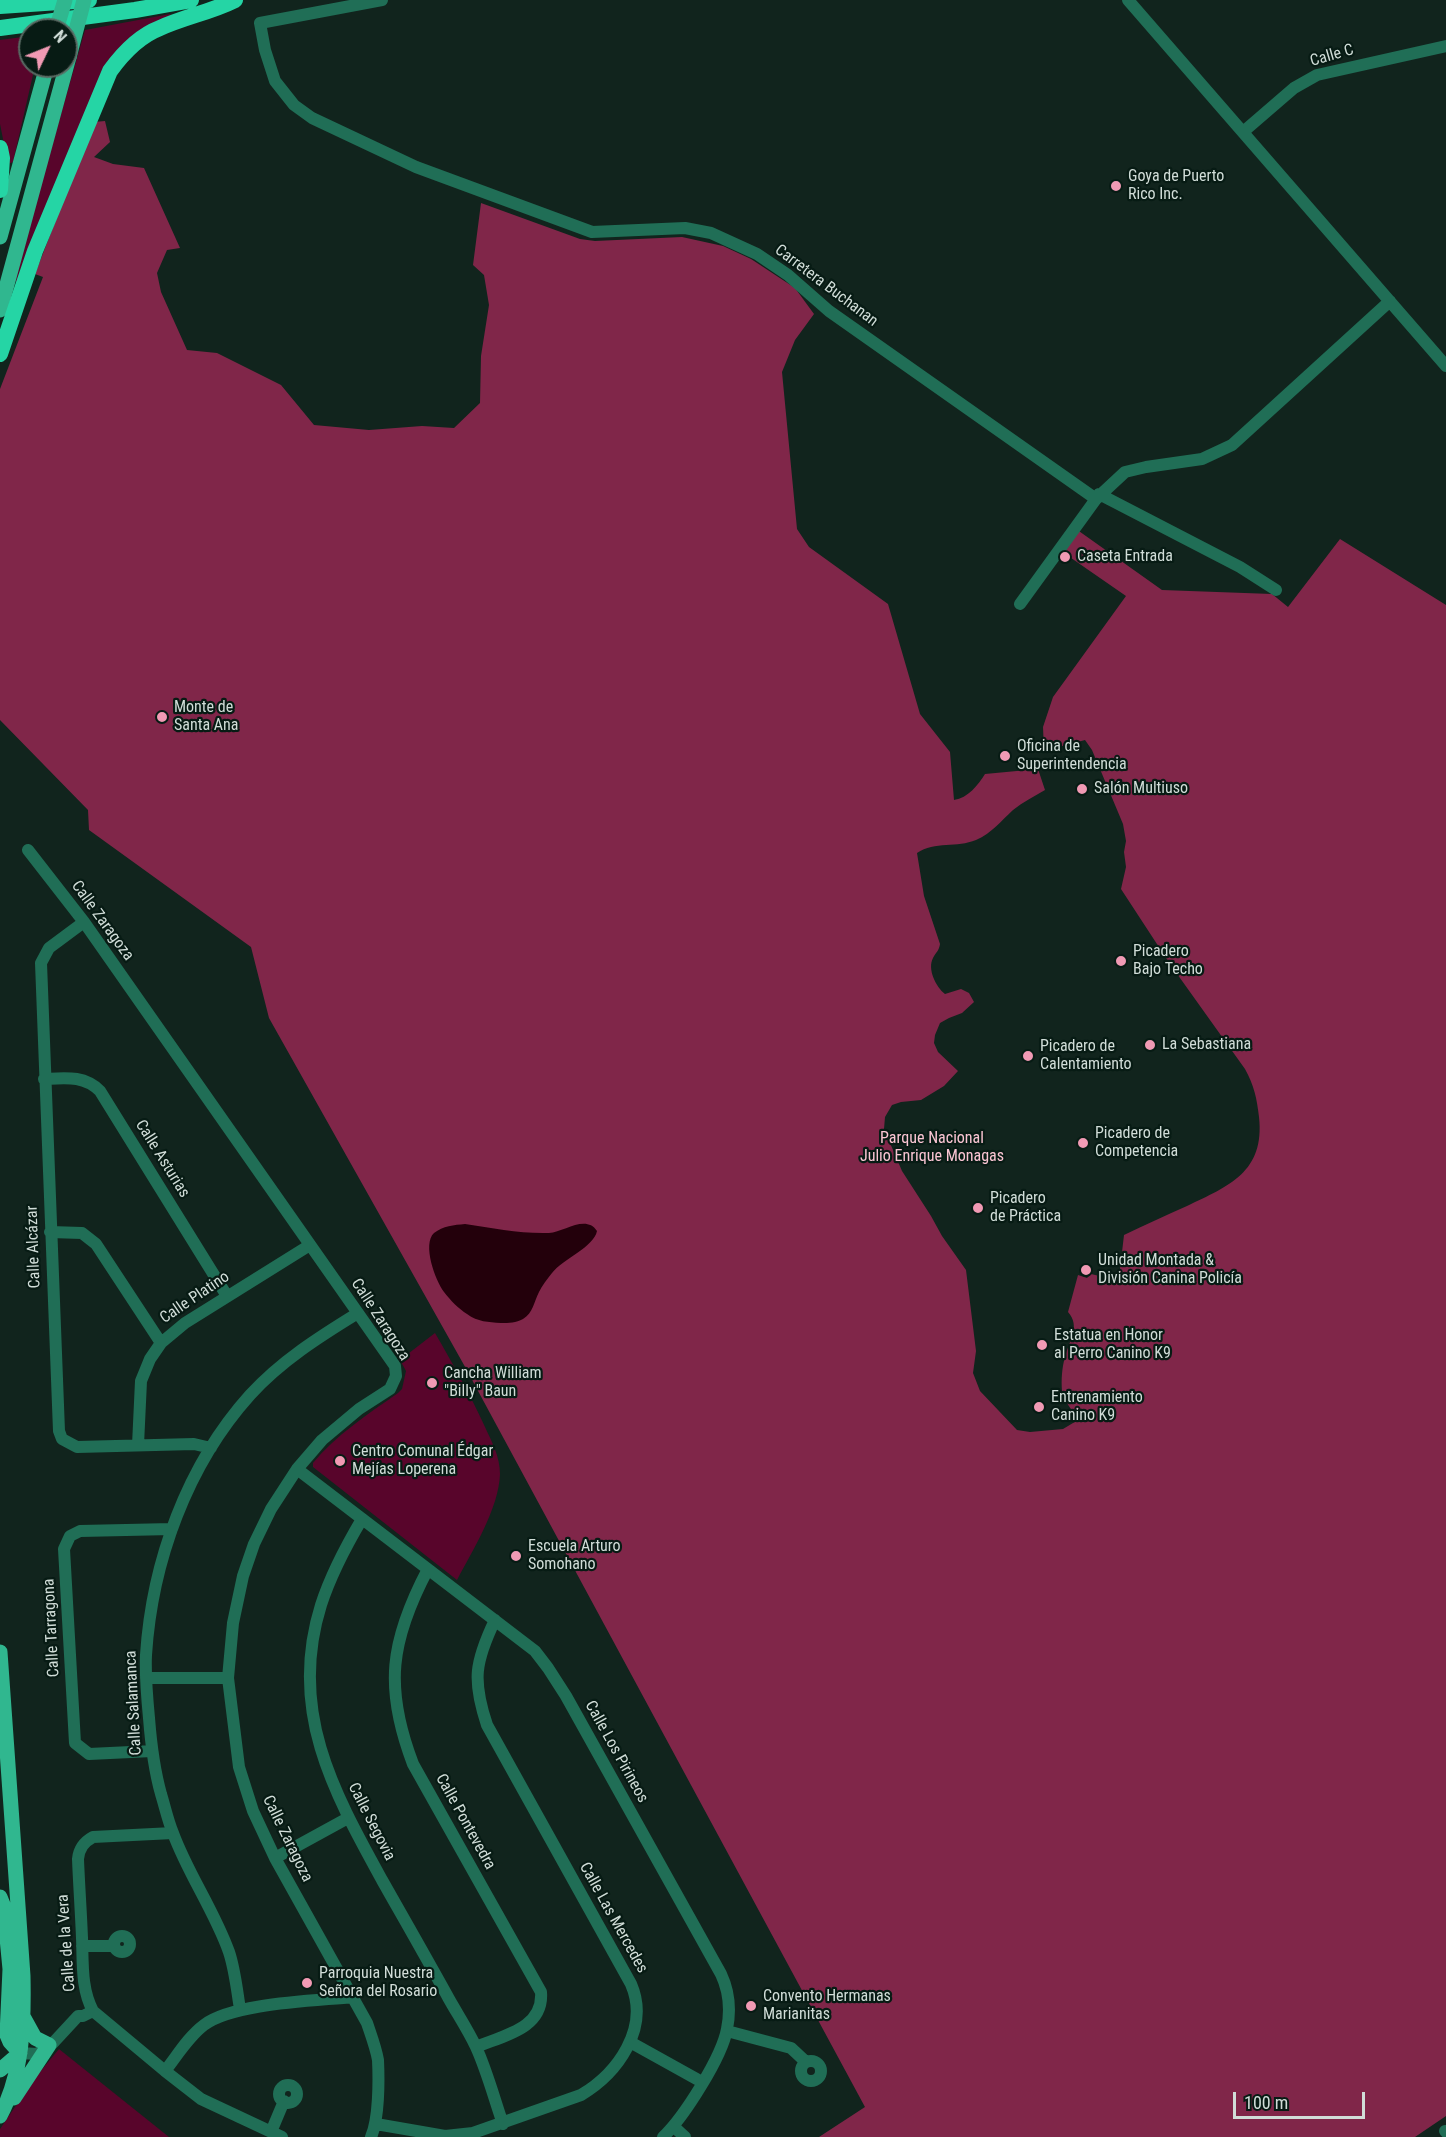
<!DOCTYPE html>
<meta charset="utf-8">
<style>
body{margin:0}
#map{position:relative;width:1446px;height:2137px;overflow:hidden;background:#11241d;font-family:"Roboto Condensed",sans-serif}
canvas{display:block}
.north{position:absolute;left:18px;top:18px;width:60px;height:60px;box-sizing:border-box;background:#071b14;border:2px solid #586962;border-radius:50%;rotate:47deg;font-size:16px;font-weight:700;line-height:24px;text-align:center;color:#d1ddd8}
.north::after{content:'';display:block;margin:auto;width:21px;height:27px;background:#f19ab4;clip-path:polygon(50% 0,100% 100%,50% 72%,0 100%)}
.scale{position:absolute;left:1233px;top:2092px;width:132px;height:27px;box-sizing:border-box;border:3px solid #d1ddd8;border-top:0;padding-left:8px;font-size:18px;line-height:21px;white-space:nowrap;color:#d1ddd8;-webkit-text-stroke:4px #071b14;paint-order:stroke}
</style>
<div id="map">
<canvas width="1446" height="2137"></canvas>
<div class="north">N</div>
<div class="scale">100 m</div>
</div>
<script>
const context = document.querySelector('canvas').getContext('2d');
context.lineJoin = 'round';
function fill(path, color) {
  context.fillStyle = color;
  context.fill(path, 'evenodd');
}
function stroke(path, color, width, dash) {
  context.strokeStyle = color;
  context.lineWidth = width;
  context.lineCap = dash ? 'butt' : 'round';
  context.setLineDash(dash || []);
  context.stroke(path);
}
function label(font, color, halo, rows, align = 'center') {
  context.font = font + ' "Roboto Condensed",sans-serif';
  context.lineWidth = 4.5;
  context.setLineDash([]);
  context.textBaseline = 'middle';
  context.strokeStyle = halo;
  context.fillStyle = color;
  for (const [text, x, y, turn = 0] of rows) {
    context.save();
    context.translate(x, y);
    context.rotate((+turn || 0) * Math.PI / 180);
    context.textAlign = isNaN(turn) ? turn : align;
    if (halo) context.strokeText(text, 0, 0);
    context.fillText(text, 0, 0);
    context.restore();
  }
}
const green = new Path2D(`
 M170,14L171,15L132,39L17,283L14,279L85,30Z
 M30,36V66H35L13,162L8,164L0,124V40Z
 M435,1333C453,1364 470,1394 485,1427C492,1442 500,1457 500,1474C499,1508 473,1550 457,1580L313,1467V1463C336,1435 368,1414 398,1393L402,1389L406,1371L400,1360Z
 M59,2049L169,2137H0V2129L34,2079Z`);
const forest = new Path2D(`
 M105,121L110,142L94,157L113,164L144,168L180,248L167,250L157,273L161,292L187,350L217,353L281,385L314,425L369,430L422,426L454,428L480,403L481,356L489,305L484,275L473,265L481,203L580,239L595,241L682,237L723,246L751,259L795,288L814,314L795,340L782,372L797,529L809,547L888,604L920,714L950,752L954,800C968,798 978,785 985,774L1038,769L1045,790C1035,796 1023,802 1013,810C1001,821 992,833 976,840C957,848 935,841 917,853L924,896L940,944C939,951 936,952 933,958C927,969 936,987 945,994L961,989L969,993L974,1002L962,1013L949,1018L940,1023L935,1035L934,1043L938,1052L958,1071L944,1086L921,1100L901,1102L892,1105L885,1117L884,1129L902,1171L931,1216L942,1236L966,1270L976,1351L973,1373L980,1391L1017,1430L1030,1432L1063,1429L1078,1420C1074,1412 1063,1400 1062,1391C1061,1380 1062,1367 1065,1357C1069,1341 1081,1327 1068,1312L1078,1275L1087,1278L1091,1274L1112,1279L1119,1278L1124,1235C1145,1225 1166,1215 1187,1206C1229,1186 1265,1172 1259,1117C1257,1099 1254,1085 1245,1069L1170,964L1121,889L1126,867L1124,852L1126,841L1123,824L1092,750L1085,740L1044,751L1043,727L1053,697L1126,596L1061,551L1076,529L1162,590L1272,594L1288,607L1340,539L1446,605V2116L1415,2137H819L865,2107L464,1365L269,1018L251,947L89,830L88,810L0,720V389L43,277L35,274L94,122Z`);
const water = new Path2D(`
 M465,1224C493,1228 521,1234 549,1233C564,1232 586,1214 597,1231C594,1247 563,1259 552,1273C547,1279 542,1286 539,1292C534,1302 533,1313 523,1319C516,1323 509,1323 501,1323C488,1322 478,1322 467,1314C459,1309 450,1300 444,1292C435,1280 422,1244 434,1233C443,1226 454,1225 465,1224Z`);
const minor = new Path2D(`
 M382,0L260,23L265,50L275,81L294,105L312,118L416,167L592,232L685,228L711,233L757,254L788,275L829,311L1096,499
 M1128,0L1446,366
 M1243,132L1294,88L1317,75L1446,46
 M1099,494L1240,567L1276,590
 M1020,604L1096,499L1125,472L1146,467L1202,459L1232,445L1390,301
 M28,850L84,922L395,1366L396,1376L390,1389L359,1409L322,1440L297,1469L271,1509L254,1544L243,1576L233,1623L228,1678L239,1767L253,1811L275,1858L367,2023C371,2035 376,2048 378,2060C379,2081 379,2119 371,2137
 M84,922L49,948L41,963L59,1431L62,1439L77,1447L194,1444L211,1448
 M44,1079C65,1078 84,1075 100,1091L227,1296
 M50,1232L82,1233L96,1244L161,1343
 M138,1445L141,1381L150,1359L161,1343L185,1323L310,1245
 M297,1469L535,1651L548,1668L566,1696L721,1974C729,1991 731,2009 727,2029C722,2057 684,2117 663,2137
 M362,1519C346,1546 331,1574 321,1605C288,1710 333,1791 382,1880C404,1919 427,1959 449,1999C458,2015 468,2030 476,2047C487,2071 494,2098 503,2124
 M428,1569C390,1641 384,1688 413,1764L541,1992C544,2029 502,2036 476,2047
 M146,1678H228
 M152,1751L89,1754L75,1743L64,1549L70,1536L80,1531L172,1529
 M173,1833L93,1837C84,1842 79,1848 78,1859C79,1885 81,1912 82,1938C83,1962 81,1989 93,2011L165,2071L201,2099L282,2137
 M275,1858L348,1818
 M114 1944a8 8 0 1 1 16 0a8 8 0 1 1-16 0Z
 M82,1946H113
 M240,2009C237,1991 235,1970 229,1952C214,1910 188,1874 173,1833C168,1821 165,1807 161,1794C154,1769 151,1744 149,1718C147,1697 145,1676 146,1655C152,1562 187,1465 250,1395C281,1361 319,1337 358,1313
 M727,2031L791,2048L806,2062
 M630,2042L702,2082
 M20,2053L37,2054L53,2043L78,2016H83L93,2011
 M801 2071a10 10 0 1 1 20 0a10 10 0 1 1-20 0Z
 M165,2071C177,2056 188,2037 204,2025C233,2003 314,2001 353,1997
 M279 2094a9 9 0 1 1 18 0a9 9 0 1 1-18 0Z
 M376,2124L445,2136L473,2133L581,2095C618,2073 650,2028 631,1984L487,1725C472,1680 475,1662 495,1620
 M674,2127L685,2137
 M1445,2131L1446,2132
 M271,2132L284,2101`);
const major = new Path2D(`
 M0,237L47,66
 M0,310L69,57
 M0,1652L23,1976C24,2024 23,2073 0,2116
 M0,1897L4,1907L10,1969L7,2035L10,2042L20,2053
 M0,2070L20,2053
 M14,2098L49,2045L35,2038L24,2018`);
const highway = new Path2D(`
 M0,6L89,0
 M0,28L135,10L191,0
 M0,148L2,158L0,190
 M0,354L35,251L110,71C123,53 139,36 160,28C184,17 211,12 235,0`);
const majorBridge = new Path2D(`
 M56,30L65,0
 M69,57L84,0`);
const markers = [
 [1116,186,6,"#f19ab4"],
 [1065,557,6,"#f19ab4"],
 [162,717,6,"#f19ab4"],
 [1005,756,6,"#f19ab4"],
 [1082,789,6,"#f19ab4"],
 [1121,961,6,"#f19ab4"],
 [1150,1045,6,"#f19ab4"],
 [1028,1056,6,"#f19ab4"],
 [1083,1143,6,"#f19ab4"],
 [978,1208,6,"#f19ab4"],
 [1086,1270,6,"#f19ab4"],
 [1042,1345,6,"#f19ab4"],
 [432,1383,6,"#f19ab4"],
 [1039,1407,6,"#f19ab4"],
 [340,1461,6,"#f19ab4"],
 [516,1556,6,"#f19ab4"],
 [307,1983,6,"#f19ab4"],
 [751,2006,6,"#f19ab4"]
];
const streetNames = [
 ["Calle C",1332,56,-16],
 ["Carretera Buchanan",826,286,37],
 ["Calle Zaragoza",102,921,54],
 ["Calle Asturias",162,1159,58],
 ["Calle Alcázar",34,1247,-92],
 ["Calle Platino",195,1298,-34],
 ["Calle Zaragoza",380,1320,57],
 ["Calle Tarragona",52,1628,-93],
 ["Calle Salamanca",134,1703,-93],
 ["Calle Los Pirineos",616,1752,61],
 ["Calle Segovia",371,1822,63],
 ["Calle Pontevedra",465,1822,61],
 ["Calle Zaragoza",287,1839,64],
 ["Calle Las Mercedes",613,1918,61],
 ["Calle de la Vera",67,1943,-94]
];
const poiNames = [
 ["Goya de Puerto",1128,177],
 ["Rico Inc.",1128,195],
 ["Caseta Entrada",1077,557],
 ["Monte de",174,708],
 ["Santa Ana",174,726],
 ["Oficina de",1017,747],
 ["Superintendencia",1017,765],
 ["Salón Multiuso",1094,789],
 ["Picadero",1133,952],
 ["Bajo Techo",1133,970],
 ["La Sebastiana",1162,1045],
 ["Picadero de",1040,1047],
 ["Calentamiento",1040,1065],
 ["Picadero de",1095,1134],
 ["Competencia",1095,1152],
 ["Picadero",990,1199],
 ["de Práctica",990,1217],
 ["Unidad Montada &",1098,1261],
 ["División Canina Policía",1098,1279],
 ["Estatua en Honor",1054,1336],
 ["al Perro Canino K9",1054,1354],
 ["Cancha William",444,1374],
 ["\"Billy\" Baun",444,1392],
 ["Entrenamiento",1051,1398],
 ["Canino K9",1051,1416],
 ["Centro Comunal Édgar",352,1452],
 ["Mejías Loperena",352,1470],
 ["Escuela Arturo",528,1547],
 ["Somohano",528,1565],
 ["Parroquia Nuestra",319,1974],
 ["Señora del Rosario",319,1992],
 ["Convento Hermanas",763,1997],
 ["Marianitas",763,2015]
];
const parkNames = [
 ["Parque Nacional",932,1139],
 ["Julio Enrique Monagas",932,1157]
];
fill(green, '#58052b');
fill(forest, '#802649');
fill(water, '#23000b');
stroke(minor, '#206e56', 12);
stroke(major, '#30b78f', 15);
stroke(highway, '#25d5a5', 16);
stroke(majorBridge, '#30b78f', 15);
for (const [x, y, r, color] of markers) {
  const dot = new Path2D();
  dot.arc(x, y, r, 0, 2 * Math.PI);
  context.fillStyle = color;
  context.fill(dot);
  stroke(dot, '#071b14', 2);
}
label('16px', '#d1ddd8', '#071b14', streetNames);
label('16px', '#d1ddd8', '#071b14', poiNames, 'left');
label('16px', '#fac5d3', '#071b14', parkNames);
</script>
